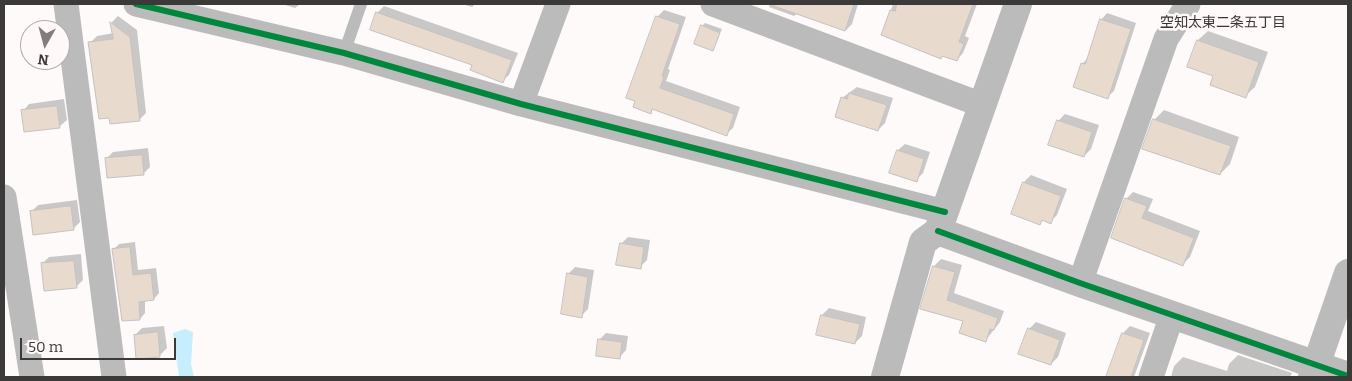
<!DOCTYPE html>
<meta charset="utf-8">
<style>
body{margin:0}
#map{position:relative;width:1352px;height:381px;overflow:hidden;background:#fdfaf9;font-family:Bitter,serif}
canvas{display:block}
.frame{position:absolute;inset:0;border:5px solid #3c3a39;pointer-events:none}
.north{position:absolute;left:20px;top:20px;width:50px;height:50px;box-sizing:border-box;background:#fef9f8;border:1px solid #b0adac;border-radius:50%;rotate:187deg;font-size:14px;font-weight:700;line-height:20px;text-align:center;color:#3c3a39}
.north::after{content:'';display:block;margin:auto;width:18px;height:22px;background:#807d7c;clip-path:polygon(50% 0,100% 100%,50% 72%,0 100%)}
.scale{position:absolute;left:20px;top:338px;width:156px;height:22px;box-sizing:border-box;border:2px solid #3c3a39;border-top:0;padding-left:6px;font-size:15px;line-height:18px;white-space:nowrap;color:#3c3a39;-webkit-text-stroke:4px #fef9f8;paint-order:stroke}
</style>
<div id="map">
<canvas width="1352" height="381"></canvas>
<div class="frame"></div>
<div class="north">N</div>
<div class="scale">50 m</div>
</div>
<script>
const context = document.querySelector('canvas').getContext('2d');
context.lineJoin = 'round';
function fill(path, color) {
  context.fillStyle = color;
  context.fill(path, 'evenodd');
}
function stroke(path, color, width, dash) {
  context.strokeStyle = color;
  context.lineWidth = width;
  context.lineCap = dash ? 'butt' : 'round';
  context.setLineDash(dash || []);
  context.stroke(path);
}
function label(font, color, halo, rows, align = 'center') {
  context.font = font + ' Bitter,"Noto Sans JP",serif';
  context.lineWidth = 5;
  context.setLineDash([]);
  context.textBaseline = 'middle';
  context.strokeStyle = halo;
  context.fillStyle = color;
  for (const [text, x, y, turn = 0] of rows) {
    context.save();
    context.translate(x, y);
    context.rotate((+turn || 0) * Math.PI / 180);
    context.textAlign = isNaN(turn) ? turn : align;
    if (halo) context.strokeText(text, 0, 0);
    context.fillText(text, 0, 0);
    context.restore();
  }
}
const water = new Path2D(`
 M185,329L193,332L191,364L194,377H179L173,333Z`);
const shadow = new Path2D(`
 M282,4H300L295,8Z
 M462,4H475L472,7Z
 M770,4H858L852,24L846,30L798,13L794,16L769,7Z
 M893,4H977L965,36L969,38L963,53L957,60L944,55L941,57L883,34Z
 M384,6L518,53L509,75L502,81L377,13Z
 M664,10L686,17L668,69L670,70L666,81L740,107L733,128L726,134L654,108L650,112L637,100L657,17Z
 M1107,13L1136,23L1114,91L1107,97L1075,87L1083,63L1089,57L1101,20Z
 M118,16L137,30L146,113L139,120L90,43L97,36L114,33L112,22Z
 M705,23L722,29L713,49L702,26Z
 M1208,31L1268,52L1255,87L1245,96L1214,75L1198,40Z
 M857,87L893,98L885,123L878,130L842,98Z
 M64,99L67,120L60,126L23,111L29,104Z
 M1164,110L1239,137L1230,164L1220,174L1154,120Z
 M1065,114L1099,125L1091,149L1084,156L1058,121Z
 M905,144L930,152L923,173L916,180L898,150Z
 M148,148L150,167L143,174L106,159L113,152Z
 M1031,175L1067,189L1057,215L1050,222L1043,220L1040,223L1024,182Z
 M1133,192L1153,199L1148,211L1200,231L1190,257L1183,264L1113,237L1126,199Z
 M77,200L80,222L73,229L31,212L38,205Z
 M628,237L650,240L647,260L640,267L621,244Z
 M135,242L138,270L156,268L159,293L154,299L145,300V313L140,319L113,250L119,244Z
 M81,254L83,280L76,287L42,264L49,257Z
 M941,259L962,265L954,293L1004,311L1000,322L985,341L964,321L922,308L934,266Z
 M575,267L594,270L588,309L581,316L568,274Z
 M829,308L866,317L862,336L855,343L818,334L822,315Z
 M1036,322L1066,333L1058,357L1051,364L1029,329Z
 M164,326L167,348L160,355L135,335L142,328Z
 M1130,326L1150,333L1134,377H1108L1123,333Z
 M606,333L628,336L626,350L620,357L599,340Z
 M1238,355L1292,373L1290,377H1171L1174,366L1183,357L1227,371L1229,364Z`);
const building = new Path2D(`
 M775,4H854L845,31L774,6Z
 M897,4H973L959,42L964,44L957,61L942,56L941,59L881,35L890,10L895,11Z
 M376,12L512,60L503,83L470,70L472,65L370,30Z
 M656,16L680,24L662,76L664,77L660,88L734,114L727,136L652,109L651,114L633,107L635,101L626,98Z
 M1100,19L1131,29L1108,99L1073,87L1081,63L1085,64Z
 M110,22L130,37L140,121L110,124L109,118L99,119L88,42L113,39Z
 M701,25L720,33L713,51L694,44Z
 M1197,40L1259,62L1246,98L1210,85L1213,76L1187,67Z
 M849,93L887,105L878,131L835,117L841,97L847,99Z
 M57,106L60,128L24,132L21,110Z
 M1153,119L1231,146L1220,175L1142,149Z
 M1057,120L1092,132L1084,157L1048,145Z
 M897,150L924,159L917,182L889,173Z
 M142,155L144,175L107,178L105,158Z
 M1023,182L1061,196L1051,224L1042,220L1040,225L1011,214Z
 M1125,198L1147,206L1142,218L1194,238L1183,266L1111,238Z
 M71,206L74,230L33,235L30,211Z
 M620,243L644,247L641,269L616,265Z
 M130,247L133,275L151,273L154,300L139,302L140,320L122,321L112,249Z
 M74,261L77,288L44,291L41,263Z
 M933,266L955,272L947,300L998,318L994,330L990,329L986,342L959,333L963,321L920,309Z
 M567,273L588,277L582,318L561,314Z
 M821,315L860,324L855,344L816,335Z
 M1028,328L1060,340L1051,365L1018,354Z
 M158,332L160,357L136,359L134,335Z
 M1122,333L1144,340L1131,377H1106Z
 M598,339L622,342L620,359L596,356Z`);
const service = new Path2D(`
 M344,53L361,4`);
const minor = new Path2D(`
 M66,4L114,377
 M136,4L344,53L521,104L945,212
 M713,4L982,105
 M521,104L558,4
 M4,197L32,377
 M1080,283L1166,39L1188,4
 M1151,377L1172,315`);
const tertiary = new Path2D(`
 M938,231L1080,283L1348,376
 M885,377L923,242L938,231L1018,4
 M1312,377L1348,273`);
const cycleway = new Path2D(`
 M136,4L344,53L521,104L945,212
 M938,231L1080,283L1348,376`);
const neighbourhoodNames = [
 ["空知太東二条五丁目",1223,23]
];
fill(water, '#c7eefd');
fill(shadow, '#0003');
fill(building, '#e8dacd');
stroke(building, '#c4c2c1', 1);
stroke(service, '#bcbbbb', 12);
stroke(minor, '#bcbbbb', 25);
stroke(tertiary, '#bcbbbb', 28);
stroke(cycleway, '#00873e', 6);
label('14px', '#393534', '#fef9f8', neighbourhoodNames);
</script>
